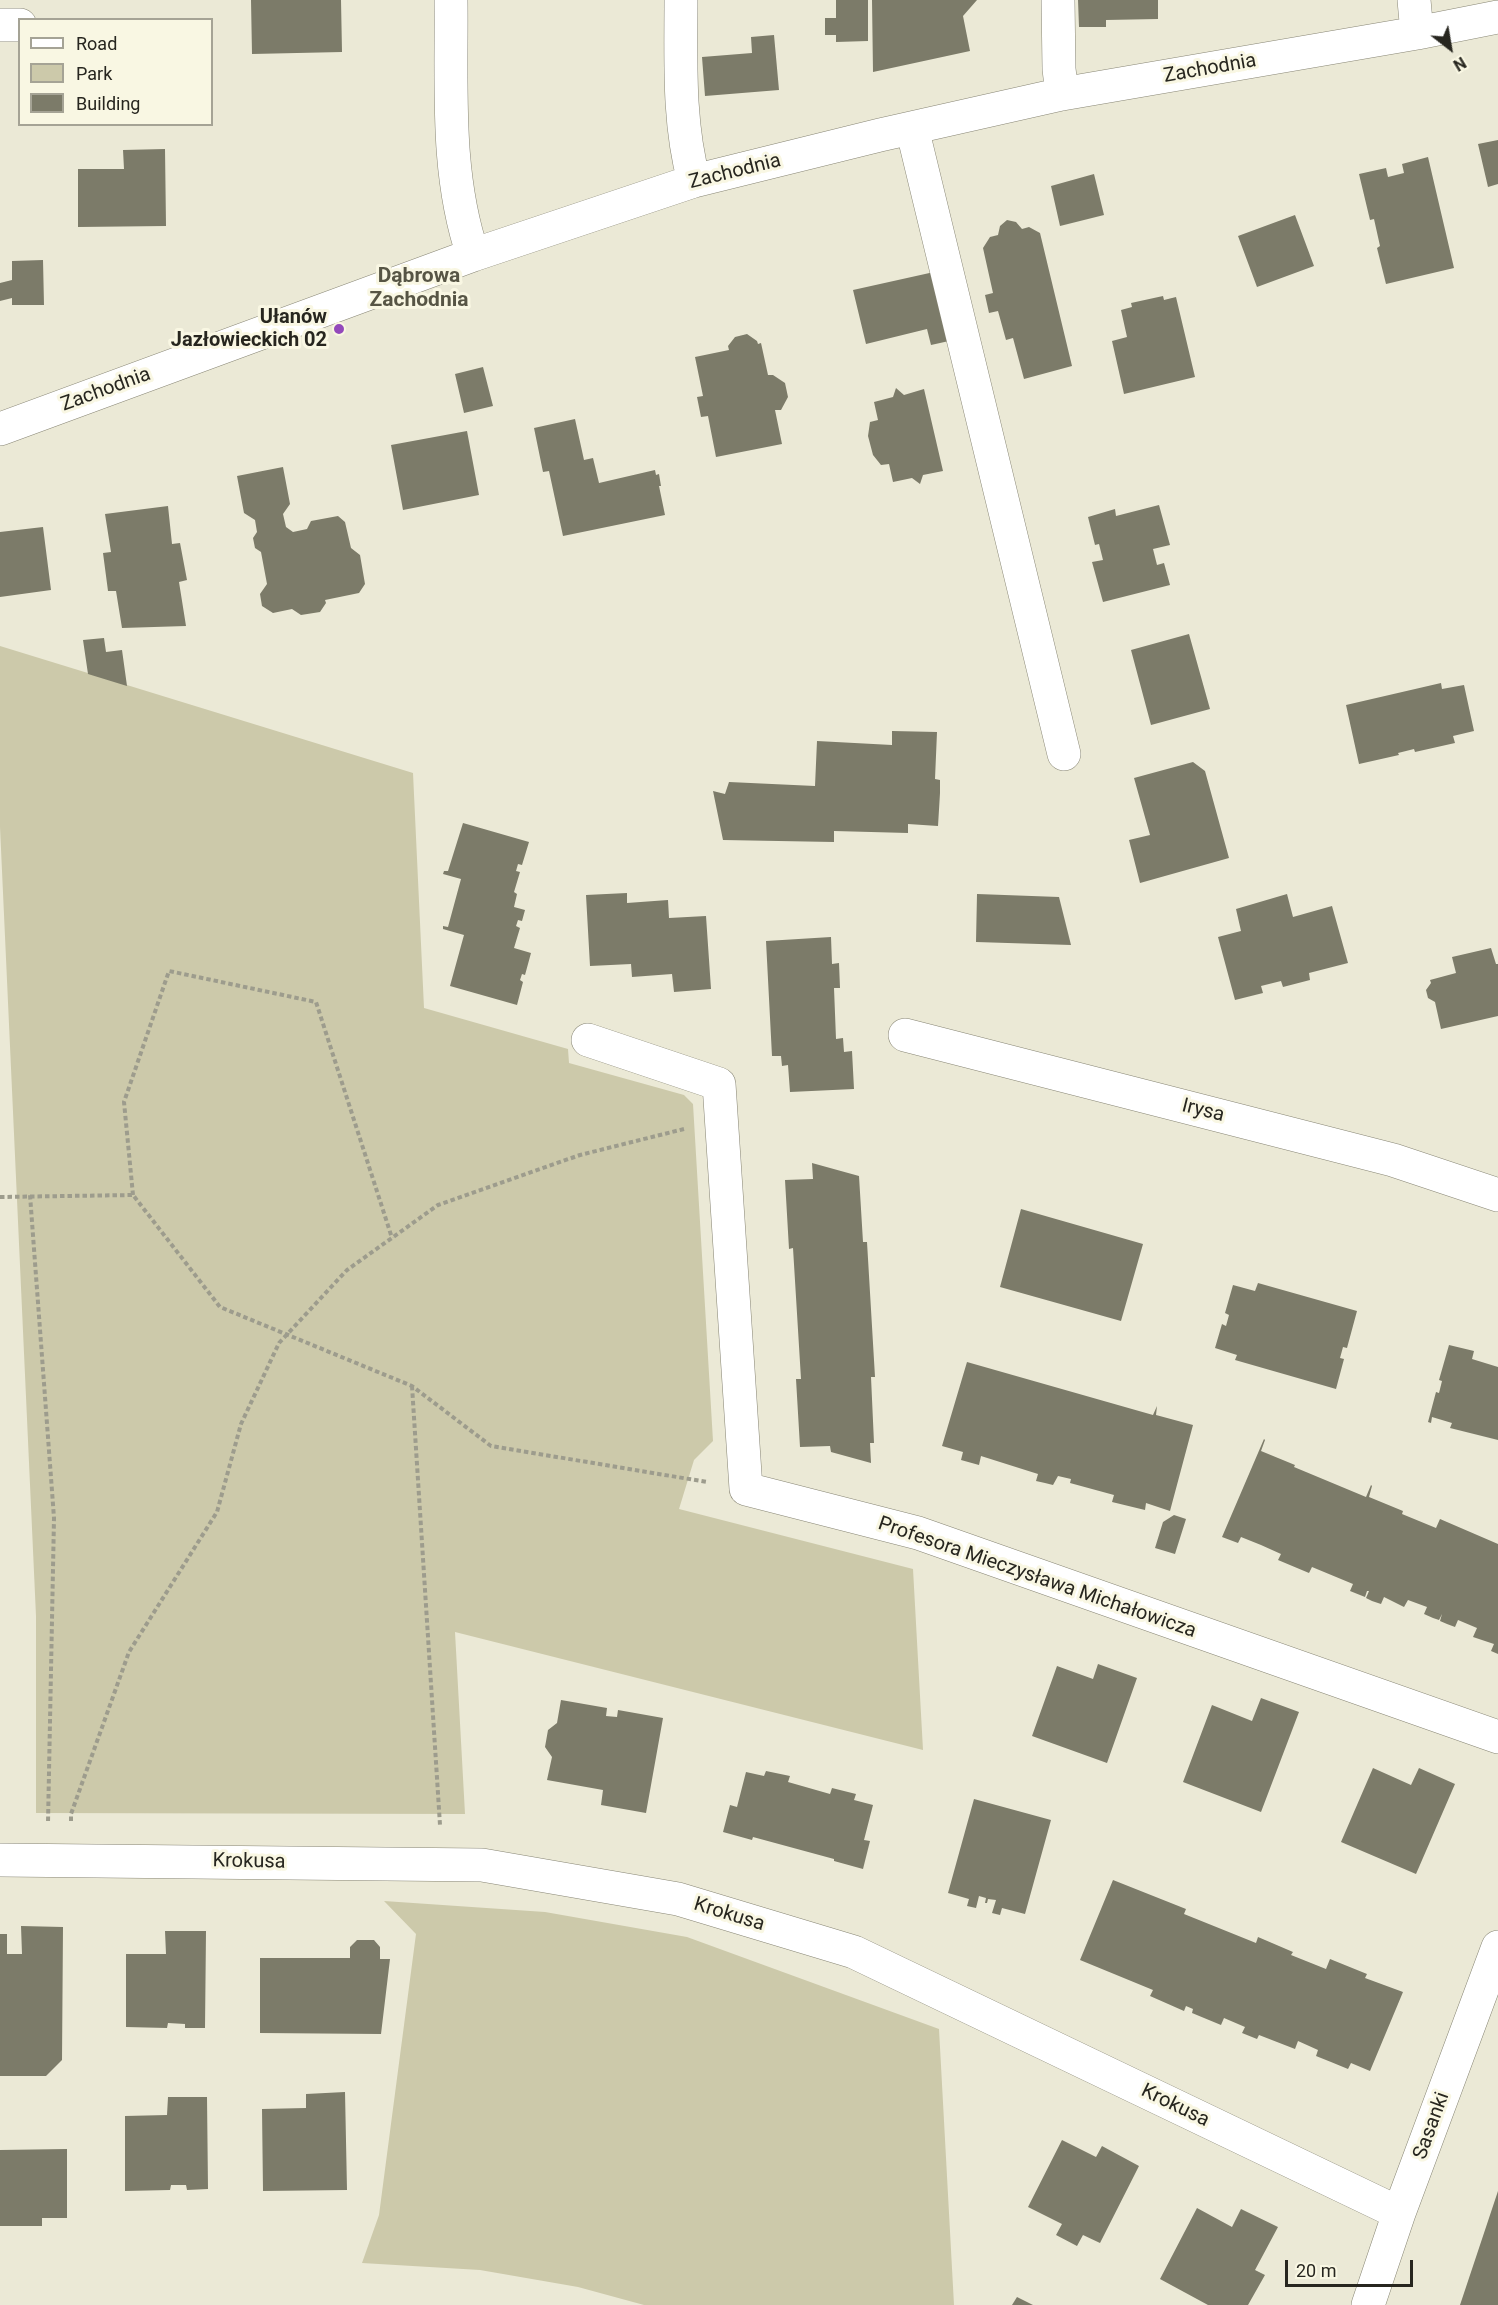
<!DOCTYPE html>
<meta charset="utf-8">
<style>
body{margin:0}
#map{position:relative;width:1498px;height:2305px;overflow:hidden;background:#ebe9d6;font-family:Roboto,sans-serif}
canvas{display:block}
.legend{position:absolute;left:18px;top:18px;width:195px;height:108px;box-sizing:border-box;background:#f9f7e3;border:2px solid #a5a395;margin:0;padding:8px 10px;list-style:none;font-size:18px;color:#27261f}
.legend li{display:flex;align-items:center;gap:12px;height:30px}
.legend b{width:30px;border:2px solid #a5a395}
.north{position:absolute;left:1420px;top:18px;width:60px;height:60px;-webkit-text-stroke:4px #f9f7e3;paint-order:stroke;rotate:149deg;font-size:16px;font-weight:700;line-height:24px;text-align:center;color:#27261f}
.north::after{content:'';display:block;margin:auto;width:21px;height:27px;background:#27261f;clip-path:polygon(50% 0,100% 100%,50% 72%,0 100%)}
.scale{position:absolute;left:1285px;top:2260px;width:128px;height:27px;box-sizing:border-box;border:3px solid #27261f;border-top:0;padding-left:8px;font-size:18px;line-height:21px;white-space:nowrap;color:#27261f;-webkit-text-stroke:4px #f9f7e3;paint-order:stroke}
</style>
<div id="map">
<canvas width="1498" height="2305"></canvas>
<ul class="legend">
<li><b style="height:8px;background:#fff"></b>Road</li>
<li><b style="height:16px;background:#ccc9aa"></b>Park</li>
<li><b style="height:16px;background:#7c7b69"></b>Building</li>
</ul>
<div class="north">N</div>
<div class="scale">20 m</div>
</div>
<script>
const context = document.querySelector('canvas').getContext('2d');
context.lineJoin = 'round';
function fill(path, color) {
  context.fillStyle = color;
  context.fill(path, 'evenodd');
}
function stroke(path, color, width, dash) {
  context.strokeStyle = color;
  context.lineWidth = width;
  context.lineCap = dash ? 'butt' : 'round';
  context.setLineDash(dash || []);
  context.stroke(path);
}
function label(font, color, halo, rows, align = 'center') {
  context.font = font + ' Roboto,sans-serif';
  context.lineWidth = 6;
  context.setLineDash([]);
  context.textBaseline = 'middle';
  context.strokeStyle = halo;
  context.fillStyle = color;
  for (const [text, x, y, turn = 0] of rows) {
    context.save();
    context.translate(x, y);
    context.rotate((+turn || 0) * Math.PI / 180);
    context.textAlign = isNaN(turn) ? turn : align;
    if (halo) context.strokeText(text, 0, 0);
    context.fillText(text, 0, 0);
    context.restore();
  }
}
const green = new Path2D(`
 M0,646L413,773L424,1008L568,1049L569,1063L684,1095L693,1104L713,1441L694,1460L679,1509L913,1569L923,1750L455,1632L465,1814L36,1813V1616L0,827Z
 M384,1901L545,1912L687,1937L939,2029L954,2305H644L578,2287L480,2270L362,2263L379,2215L416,1934Z`);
const building = new Path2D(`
 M251,0H341L342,52L252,54Z
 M836,0H868V41L836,42V35H825V18H836Z
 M872,0H977L963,16L970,51L873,72Z
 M1078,0H1158V19L1106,20V27H1079Z
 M774,35L779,90L705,96L702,57L752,53L751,37Z
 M1498,140V184L1488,187L1478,144Z
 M165,149L166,226L78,227V169H124L123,150Z
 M1428,157L1454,268L1386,284L1377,248L1380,246L1374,219L1370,220L1359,174L1386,168L1388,177L1404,173L1402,164Z
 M1094,174L1104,215L1060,226L1051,186Z
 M1295,215L1314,266L1257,287L1238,236Z
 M1007,220L1016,222L1022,229L1029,227L1040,233L1072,366L1024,379L1013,338L1006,340L998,311L989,313L985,295L993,293L983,248L990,237L998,235L1000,226Z
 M43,260L44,305H12V298L0,301V283L12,280V261Z
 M934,272L949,341L931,345L927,329L866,344L853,290Z
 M1163,296L1164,300L1176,297L1195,377L1124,394L1112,341L1127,337L1121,310L1132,307L1131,303Z
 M747,334L757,341L758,344L761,343L768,375H773L785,383L788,397L781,410H775L782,444L716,457L708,416L701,417L697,397L703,396L695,357L729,350L728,346L735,337Z
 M483,367L493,406L464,413L455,374Z
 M896,388L904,395L924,389L943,471L923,475L920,484L912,478L893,482L889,464L881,465L873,455L868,436L870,422L878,420L874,402L893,397Z
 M575,419L584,460L593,458L599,483L655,470L656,475L659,474L661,486H659L665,515L563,536L549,471L543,472L534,428Z
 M467,431L479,495L403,510L391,445Z
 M283,467L290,504L283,514L286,527L293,532L307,529L311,521L338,516L345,522L351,548L360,555L365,584L359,593L325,600L326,603L320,612L301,615L292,609L273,613L262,606L260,594L267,584L261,552L255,548L253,538L257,532L255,520L244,513L237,476Z
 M1159,505L1170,545L1153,549L1157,565L1164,563L1170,585L1103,602L1092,562L1103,560L1099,544L1095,545L1088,517L1115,509L1116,516Z
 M168,506L172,544L180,543L187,580L179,582L186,626L122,628L116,591H108L103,553L111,552L105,514Z
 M43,527L51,590L0,597V532Z
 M1189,634L1210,709L1151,725L1131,650Z
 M104,638L106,652L122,650L127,686L88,674L83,640Z
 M1441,683L1442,689L1464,685L1474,731L1453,736L1455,743L1415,752L1414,749L1398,753L1399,755L1359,764L1346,705Z
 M892,731L937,732L935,779L940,780V793L938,826L908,824V833L834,831V842L723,840L713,791L725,794L729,782L815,786L817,741L892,745Z
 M1193,762L1205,771L1229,858L1140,883L1129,840L1150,835L1134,778Z
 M463,823L529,842L522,865L518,864L516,871L520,872L514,892L517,894L514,907L525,910L522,921L518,920L516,926L520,928L514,948L531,953L525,975L522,974L520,980L523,982L517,1005L450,986L464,935L443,929V926L448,927L461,879L443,874L444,871H448Z
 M627,893V903L668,900L669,918L706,916L711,989L674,992L672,974L632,977L631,964L590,966L586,895Z
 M977,894L1059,897L1071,945L976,942Z
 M1287,894L1293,917L1332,906L1348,963L1309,973L1310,980L1283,987L1281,981L1261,986L1263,993L1235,1000L1218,937L1241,931L1236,909Z
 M831,937L832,964L839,963L840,988H834L836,1039L843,1038L844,1052L852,1051L854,1089L790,1092L788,1065L782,1066L781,1056H772L766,941Z
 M1491,948L1496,964H1498V1016L1441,1029L1435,1002L1428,998L1426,990L1431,983L1430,980L1456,973L1452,957Z
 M812,1163L859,1176L863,1242H867L875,1377H871L874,1443H870L871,1463L831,1452L830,1446L800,1447L796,1379H801L793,1248L789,1249L785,1180L813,1179Z
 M1021,1209L1143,1244L1121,1321L1000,1287Z
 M1258,1283L1357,1311L1347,1348L1343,1347L1340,1358L1344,1359L1336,1389L1235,1360L1237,1355L1215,1348L1222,1324L1226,1326L1229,1315L1225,1313L1233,1285L1255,1291Z
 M1449,1345L1474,1351L1472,1359L1498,1367V1440L1450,1428L1452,1423L1432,1417L1431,1423L1428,1422L1436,1392L1439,1393L1442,1381L1439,1380Z
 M967,1362L1153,1415L1157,1406L1156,1415L1193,1425L1170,1511L1146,1503L1145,1510L1112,1502L1114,1495L1070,1483L1071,1479L1058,1476L1053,1485L1045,1483L1036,1481L1038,1474L981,1456L979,1465L961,1460L963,1452L942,1446Z
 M1264,1439L1265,1440L1261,1451L1295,1465L1294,1467L1366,1497L1371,1485L1372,1486L1369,1497L1403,1511L1402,1514L1436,1528L1440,1519L1498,1544V1654L1491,1651L1494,1644L1473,1637L1477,1628L1458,1620L1455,1627L1447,1624L1440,1621L1442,1614L1439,1620L1433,1618L1424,1614L1427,1607L1408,1600L1404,1607L1384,1597L1381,1604L1372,1601L1366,1598L1369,1591H1367L1365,1597L1350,1591L1353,1584L1312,1567L1309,1573L1278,1560L1281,1554L1261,1545L1241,1537L1238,1543L1222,1537Z
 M1174,1515L1186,1519L1175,1554L1155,1548L1163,1522Z
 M1098,1664L1137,1678L1107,1763L1032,1736L1057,1666L1093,1679Z
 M1261,1698L1299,1712L1261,1812L1183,1782L1212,1705L1252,1721Z
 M561,1700L607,1708L606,1716L617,1717L618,1710L663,1718L646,1813L601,1805L603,1790L547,1780L552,1757L545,1747L548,1730L557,1723Z
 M1373,1768L1411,1785L1419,1768L1455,1784L1416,1874L1341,1842Z
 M766,1771L790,1776L788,1782L830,1794L832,1788L856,1794L854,1800L873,1805L864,1840L870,1841L863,1869L834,1861V1859L753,1837L752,1840L723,1832L730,1805L737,1807L746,1772L764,1776Z
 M974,1799L1051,1820L1025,1914L1002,1908L1000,1915L992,1913L996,1900L988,1899L987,1903H985L986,1898L979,1896L976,1908L967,1906L969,1899L948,1893Z
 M1113,1880L1186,1909L1184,1914L1256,1943L1258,1937L1293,1952L1291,1955L1326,1969L1330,1959L1367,1974L1365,1978L1403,1992L1370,2071L1351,2063L1348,2069L1331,2062L1316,2056L1318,2050L1298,2041L1295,2049L1259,2035L1257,2039L1242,2033L1245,2027L1224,2018L1221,2025L1192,2013L1193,2009L1186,2006L1184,2011L1150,1996L1153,1990L1080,1960Z
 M21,1926L63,1927L62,2060L46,2076H0V1934H7V1954H22Z
 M165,1931H206L205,2028H185V2024L168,2023L167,2028L126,2027V1954H166Z
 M357,1940H374L380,1947V1959H390L381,2034L260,2033V1958H350V1947Z
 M345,2092L347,2190L263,2191L262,2109L306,2108V2094Z
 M168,2097H207L208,2189L187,2190L186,2185H171L170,2190L125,2191V2116L167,2115Z
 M1062,2140L1096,2157L1102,2146L1139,2166L1100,2243L1083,2235L1077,2246L1056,2235L1062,2224L1028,2207Z
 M67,2149V2218H42V2226H0V2150Z
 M1498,2191V2305H1460Z
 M1197,2208L1232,2227L1241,2209L1278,2227L1255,2270L1265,2275L1248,2305H1208L1160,2279Z
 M1017,2297L1033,2305H1012Z`);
const path = new Path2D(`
 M30,1195L54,1518L48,1823
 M133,1195L124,1102L169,971L316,1002L392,1238
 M0,1197L133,1195L220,1307L412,1386L491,1446L707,1482
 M412,1386L440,1825
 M71,1821V1814L129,1652L217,1512L241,1424L279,1343L347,1270L438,1205L580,1155L684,1129`);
const minor = new Path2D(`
 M451,0C452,85 445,173 473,255
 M681,0C681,61 678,122 694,181
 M1058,0L1059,69L1062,94
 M1414,0L1417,33
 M0,25H20
 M912,128L1064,754
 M0,429L473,255L694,181L880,135L1062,94L1417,33L1498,17
 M905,1035L1393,1160L1498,1195
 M588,1040L719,1084L746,1489L918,1533L1498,1737
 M0,1860L482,1865L678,1899L854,1952L1399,2213
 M1368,2305L1399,2213L1498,1947`);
const markers = [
 [339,329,6,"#9349bb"]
];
const streetNames = [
 ["Zachodnia",1210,69,-10],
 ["Zachodnia",735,172,-14],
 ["Zachodnia",106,390,-20],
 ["Irysa",1203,1111,14],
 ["Profesora Mieczysława Michałowicza",1037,1578,19],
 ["Krokusa",249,1862,1],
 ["Krokusa",729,1915,17],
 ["Krokusa",1175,2106,26],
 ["Sasanki",1432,2126,-70]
];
const poiNames = [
 ["Ułanów",327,318],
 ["Jazłowieckich 02",327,341]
];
const neighbourhoodNames = [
 ["Dąbrowa",419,277],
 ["Zachodnia",419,301]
];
fill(green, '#ccc9aa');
fill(building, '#7c7b69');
stroke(minor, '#888675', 34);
stroke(path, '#9d9c8d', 4, [4.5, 3]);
stroke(minor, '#fff', 33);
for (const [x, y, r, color] of markers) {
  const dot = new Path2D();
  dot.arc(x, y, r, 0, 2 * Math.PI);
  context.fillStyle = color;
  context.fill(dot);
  stroke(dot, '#f9f7e3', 2);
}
label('20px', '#27261f', '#f9f7e3', streetNames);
label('bold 20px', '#27261f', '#f9f7e3', poiNames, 'right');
label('bold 21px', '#575545', '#f9f7e3', neighbourhoodNames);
</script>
